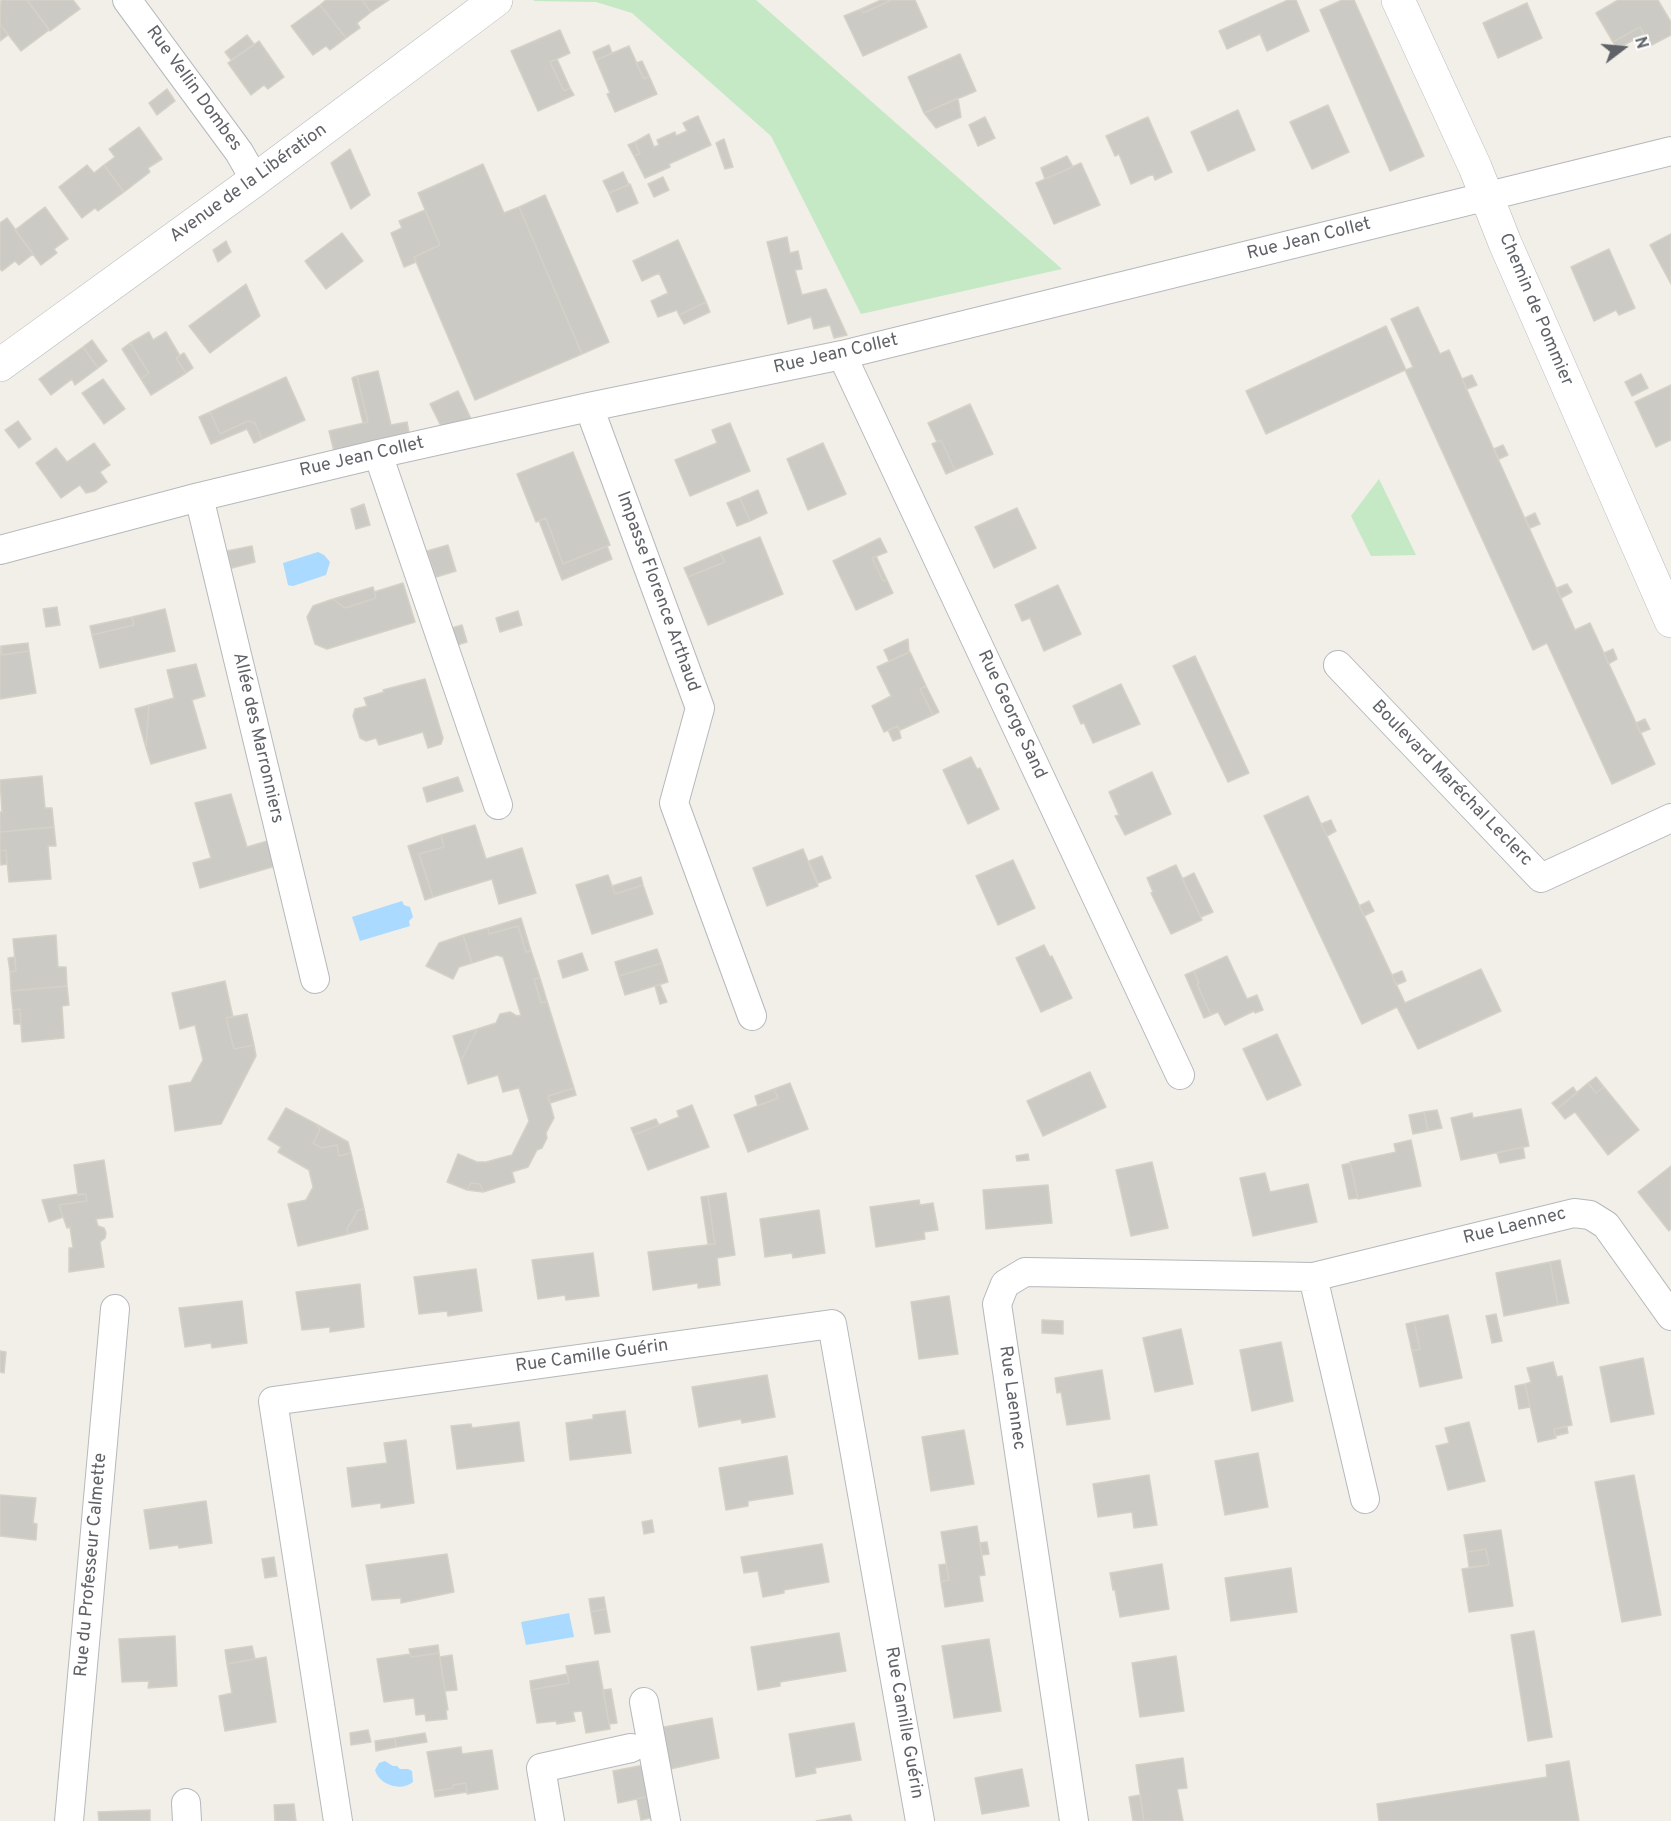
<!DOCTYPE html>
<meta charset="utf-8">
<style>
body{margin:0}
#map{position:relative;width:1671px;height:1821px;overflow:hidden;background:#f1efe8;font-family:Overpass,sans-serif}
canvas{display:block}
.north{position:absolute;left:1593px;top:18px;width:60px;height:60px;-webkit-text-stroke:4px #fff;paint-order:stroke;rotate:74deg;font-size:16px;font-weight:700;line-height:24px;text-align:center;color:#5f6368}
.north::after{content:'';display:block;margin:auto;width:21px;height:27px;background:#5f6368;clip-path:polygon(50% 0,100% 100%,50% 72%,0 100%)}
</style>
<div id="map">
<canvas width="1671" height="1821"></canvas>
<div class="north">N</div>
</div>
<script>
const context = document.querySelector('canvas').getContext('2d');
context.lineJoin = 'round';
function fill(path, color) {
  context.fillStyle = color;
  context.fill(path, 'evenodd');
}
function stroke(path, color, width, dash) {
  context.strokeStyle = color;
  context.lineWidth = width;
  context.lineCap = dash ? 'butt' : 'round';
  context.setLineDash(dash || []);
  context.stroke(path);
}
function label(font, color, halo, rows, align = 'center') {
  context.font = font + ' Overpass,sans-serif';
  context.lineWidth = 5;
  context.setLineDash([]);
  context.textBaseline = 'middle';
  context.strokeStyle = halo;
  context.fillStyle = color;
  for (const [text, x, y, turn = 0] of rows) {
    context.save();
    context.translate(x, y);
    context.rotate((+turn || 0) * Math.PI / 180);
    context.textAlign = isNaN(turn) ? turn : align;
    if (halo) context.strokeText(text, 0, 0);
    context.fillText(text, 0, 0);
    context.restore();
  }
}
const green = new Path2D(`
 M535,0H756L1062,269L861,314L771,136L632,13L596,2L533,1Z
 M1379,479L1416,555L1371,556L1351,516Z`);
const water = new Path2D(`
 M318,552L324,555L330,562L326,575L293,586L288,585L283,563Z
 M402,901L404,905L410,907L413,917L409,921L410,926L360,941L352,917Z
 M569,1613L574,1637L526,1645L521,1622Z
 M385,1761L393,1766H397L400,1769H408L412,1771L413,1782C401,1792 379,1785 375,1770L379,1763Z`);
const building = new Path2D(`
 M1,0H27L49,30L21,51L0,24Z
 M27,0H73L80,9L50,31Z
 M326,0H362L371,12L357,23L360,28L346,38L320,5Z
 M362,0H389L371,12Z
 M881,0H892L863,13L861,9Z
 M892,0H915L927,27L863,56L844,16L861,9L863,13Z
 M1288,0H1296L1309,31L1267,51L1260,34L1227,49L1219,31Z
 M1342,0H1354L1424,156L1390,171L1320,10Z
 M1618,0H1658L1671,22V35L1650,46L1640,27L1613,42L1596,13Z
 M1527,3L1542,38L1498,58L1483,23Z
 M320,5L346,38L330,50L326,46L313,55L291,26Z
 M0,24L8,35L0,41Z
 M1640,27L1644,34L1617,49L1613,42Z
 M560,30L570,53L550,62L564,91L570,88L574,95L538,111L511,51Z
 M247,35L254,44L231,60L225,52Z
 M259,41L284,77L268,89L264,85L251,95L228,63Z
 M609,45L612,53L596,60L593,52Z
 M629,46L644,79L649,76L657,94L615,112L607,94L610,93L596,60Z
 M960,54L976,91L924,113L908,77Z
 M557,59L570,88L564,91L550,62Z
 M642,61L649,76L644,79L636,63Z
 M167,89L175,101L157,115L149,103Z
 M958,98L961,117L936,128L924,113Z
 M1328,105L1349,152L1312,169L1290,122Z
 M1238,110L1255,150L1208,171L1191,132Z
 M698,116L711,145L669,164L670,167L645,178L634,156L640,154L635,142L649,134L654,147L659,145L657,140L675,132L676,136L687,131L683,123Z
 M985,117L995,138L978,146L969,125Z
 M1148,117L1172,172L1155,180L1153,174L1131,184L1119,154L1115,156L1106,136Z
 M139,127L162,159L148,168L150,172L124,192L104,165L115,157L109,149Z
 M724,139L733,167L725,169L716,143Z
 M635,142L640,154L634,156L628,145Z
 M350,149L370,195L351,209L331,163Z
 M1067,156L1073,167L1045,179L1041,168Z
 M1081,163L1100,205L1054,224L1036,183Z
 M483,164L504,213L519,207L582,354L475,400L414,257L440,245L418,193Z
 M87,165L94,173L104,165L124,192L98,211L95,208L82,218L59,187Z
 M623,172L629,185L609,193L603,181Z
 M663,177L669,190L654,197L648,184Z
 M630,184L638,203L617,212L609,193Z
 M545,195L609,342L582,354L519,207Z
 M45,207L68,239L54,249L57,253L41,265L15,230Z
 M425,210L440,245L414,257L416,262L404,267L391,233L402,228L399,221Z
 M7,218L33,254L19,265L15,261L2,271L0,269V223Z
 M342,233L363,261L326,289L305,261Z
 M1671,234V284L1650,245Z
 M787,237L790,253L798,251L802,269L795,270L802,295L826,289L847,335L834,338L830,325L814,329L811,317L788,324L767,242Z
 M678,240L706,302L679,315L677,310L658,317L651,301L668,293L659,273L642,281L633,261Z
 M226,241L231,252L218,262L213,250Z
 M1609,249L1635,308L1619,315L1616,310L1594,321L1571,267Z
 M246,284L260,316L210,353L189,326Z
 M706,302L710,312L684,324L679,315Z
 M1418,307L1440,354L1449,350L1575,630L1590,623L1655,764L1612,784L1547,643L1533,650L1405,370L1266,434L1246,391L1386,326L1406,370L1413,367L1391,319Z
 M149,332L153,340L166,332L180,356L176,358L186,373L151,395L141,379L149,373L130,343Z
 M92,340L107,361L98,368L83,347Z
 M130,343L149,373L141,379L122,349Z
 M83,347L98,368L75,385L72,379L51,395L39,379Z
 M184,353L193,368L186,373L176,358Z
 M378,371L391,425L407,422L410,438L335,456L329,431L368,422L357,376Z
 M1641,374L1648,388L1632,396L1625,382Z
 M1472,375L1477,385L1467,389L1462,379Z
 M357,376L368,422L363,423L352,378Z
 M286,377L305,420L262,439L255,423L248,421L220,434L210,412Z
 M103,379L125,409L104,424L82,393Z
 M1671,385V440L1656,447L1635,402Z
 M458,391L473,423L443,430L430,404Z
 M970,404L993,454L955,470L941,440L937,442L928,423Z
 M210,412L220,434L248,421L255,423L262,439L254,443L247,429L211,444L199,417Z
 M18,421L31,439L19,448L5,430Z
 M730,423L750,471L690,496L675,460L717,443L712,430Z
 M941,440L955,470L946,474L932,444Z
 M94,443L110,465L100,472L107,482L95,491L86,493L80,485L61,498L36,463L56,448L67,462Z
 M823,443L846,494L808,510L787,459Z
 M1503,445L1508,455L1499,459L1494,449Z
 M573,452L610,545L563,564L546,518L536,522L517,474Z
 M758,490L767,513L750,521L740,498Z
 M740,498L750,521L737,526L727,503Z
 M364,504L370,525L356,529L351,509Z
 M1017,508L1036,548L994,568L975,527Z
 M1535,513L1540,524L1530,528L1525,518Z
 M546,518L563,564L607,546L612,559L562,580L539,521Z
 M760,537L783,594L708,625L688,577L725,562L720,553Z
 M880,538L887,552L872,558L883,581L887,580L893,593L856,610L833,561Z
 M448,545L456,571L436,577L427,551Z
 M252,546L255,562L232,568L227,551Z
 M720,553L725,562L688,577L684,568Z
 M876,556L887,580L883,581L872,558Z
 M403,583L415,622L327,649L315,644L307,617L313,606L333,599L345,608L376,598L374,592Z
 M1567,584L1572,592L1561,598L1557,588Z
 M1058,585L1081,634L1044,651L1030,618L1022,621L1015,605Z
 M373,587L376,598L345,608L333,599Z
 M57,607L60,625L46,627L43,609Z
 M165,609L175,651L100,668L92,635L134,625L132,617Z
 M518,611L522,625L500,632L496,618Z
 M132,617L134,625L92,635L90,626Z
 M462,625L467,642L457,645L452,628Z
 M908,639L909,652L889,661L884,650Z
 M28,643L29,651L2,655L1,646Z
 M0,647L2,655L29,651L36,693L0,699Z
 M1613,649L1617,659L1608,664L1604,653Z
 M910,652L926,686L920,689L933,715L900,730L898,726L884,732L872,706L891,696L877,667Z
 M1195,656L1249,773L1228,782L1173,666Z
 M196,664L205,696L192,700L206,748L151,764L146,748L149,705L174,698L167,670Z
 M425,679L443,738L441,744L428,748L423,732L379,745L376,738L366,741L360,738L353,716L355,709L367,706L364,698L384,692L383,690Z
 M1121,684L1140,724L1093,743L1084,723L1081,724L1073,706Z
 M926,686L939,712L933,715L920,689Z
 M149,705L146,748L135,709Z
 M1645,719L1650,729L1640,733L1636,723Z
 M898,726L901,738L893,741L888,730Z
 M971,757L977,769L980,768L999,809L968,824L943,770Z
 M1152,772L1171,814L1125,835L1115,816L1119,815L1109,792Z
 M42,776L45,808H52L54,827L0,832V812H2L0,780Z
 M458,777L463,791L427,802L423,788Z
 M231,794L247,847L271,840L279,865L200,888L193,863L211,858L195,803Z
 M1308,796L1405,1003L1481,969L1501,1011L1418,1049L1397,1007L1362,1024L1264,816Z
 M1331,820L1336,831L1327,836L1321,824Z
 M475,825L486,859L522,848L536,893L499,904L492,879L433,897L419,854L444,847L441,835Z
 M54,827L56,846H48L51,879L9,882L6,850L0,851V832Z
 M441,835L444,847L419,854L433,897L425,900L408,846Z
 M803,849L818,886L767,906L753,868Z
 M6,850L7,864L1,865L0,851Z
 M822,856L831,878L818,883L809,861Z
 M1013,860L1035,908L998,925L976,876Z
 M1176,865L1202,920L1171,934L1151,893L1153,892L1147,878Z
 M1194,873L1213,912L1201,917L1182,879Z
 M608,875L615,894L643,885L653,914L592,934L576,885Z
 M641,877L643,885L615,894L612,886Z
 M1369,901L1374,911L1364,916L1359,906Z
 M521,918L531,951L526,952L518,926L489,934L488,928Z
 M518,926L526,952L531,951L540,978L534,979L541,1003L547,1001L574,1088L548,1096L554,1118L546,1133L547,1138L542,1148L537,1150L528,1167L512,1172L515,1182L483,1192L480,1184L471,1183L467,1190L447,1182L458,1154L477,1162H486L512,1155L529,1121L519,1088L503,1092L498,1075L468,1084L461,1061L477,1029L496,1023L500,1014L510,1012L517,1016L521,1015L503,957L497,955L472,963L463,935L488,928L489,934Z
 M56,935L58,967H66L67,986L11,991L10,972L16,971L13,939Z
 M463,935L472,963L459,967L453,979L426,966L439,943Z
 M1044,945L1050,957L1052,956L1072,998L1041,1012L1016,958Z
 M657,949L662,963L619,976L615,962Z
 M582,953L588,970L563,978L558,961Z
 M1227,956L1247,999L1257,995L1263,1010L1255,1013L1254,1011L1225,1025L1218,1012L1211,1015L1197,984L1199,983L1194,971Z
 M15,957L16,971L10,972L8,958Z
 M662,963L668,982L625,995L619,976Z
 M1194,971L1199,983L1197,984L1211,1015L1204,1018L1185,975Z
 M1402,971L1406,981L1396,985L1392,975Z
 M540,978L547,1001L541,1003L534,979Z
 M225,981L233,1017L226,1018L234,1049L254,1045L256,1056L221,1124L175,1131L169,1086L191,1082L203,1060L195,1025L180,1029L172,993Z
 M660,985L667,1002L660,1004L655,986Z
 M67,986L69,1005L62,1006L64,1038L22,1042L20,1009L13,1010L11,991Z
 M20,1009L21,1024H14L13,1010Z
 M247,1014L254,1045L234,1049L226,1018Z
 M477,1029L461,1061L453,1036Z
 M1277,1034L1301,1085L1267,1100L1243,1049Z
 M1090,1072L1106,1107L1043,1136L1027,1101Z
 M1596,1077L1604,1087L1596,1093L1588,1083Z
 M790,1083L808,1129L748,1152L734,1115L778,1098L774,1089Z
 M1588,1083L1596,1093L1604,1087L1639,1130L1608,1155L1575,1112L1565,1119L1557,1109Z
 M1573,1087L1577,1093L1557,1109L1552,1103Z
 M574,1088L576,1095L550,1103L548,1096Z
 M774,1089L778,1098L758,1106L755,1096Z
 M692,1105L709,1147L648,1170L634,1135L679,1117L677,1111Z
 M286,1108L316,1124L320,1130L313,1143L322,1148L337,1145L339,1156L351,1153L364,1209L358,1210L347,1229L348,1234L298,1246L288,1204L306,1200L313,1187L309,1170L278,1152L281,1147L268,1139Z
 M1521,1109L1529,1146L1461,1160L1451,1118L1472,1113L1473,1118Z
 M1437,1110L1442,1128L1428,1131L1424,1112Z
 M1424,1112L1428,1131L1413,1134L1409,1115Z
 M656,1119L659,1125L634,1135L631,1128Z
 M316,1124L348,1142L351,1153L339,1156L337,1145L322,1148L313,1143L320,1130Z
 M1411,1140L1421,1186L1358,1199L1350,1162L1396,1152L1394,1144Z
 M1523,1147L1525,1158L1500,1163L1497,1153Z
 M1028,1154L1029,1160L1017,1161L1016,1156Z
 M104,1160L113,1217L96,1219L98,1226L104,1228L106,1233L105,1238L100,1242L104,1267L69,1272V1248H73L70,1227L67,1228L59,1205L87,1201L86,1194L78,1195L74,1165Z
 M1152,1162L1168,1228L1131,1236L1116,1170Z
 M1350,1163L1358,1198L1349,1199L1342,1165Z
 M1671,1166V1229L1669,1231L1638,1192Z
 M1265,1173L1270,1192L1308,1184L1317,1222L1253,1236L1240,1178Z
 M471,1183L480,1184L483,1192L467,1190Z
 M1048,1185L1052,1223L986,1229L983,1190Z
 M726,1193L735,1255L717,1258L720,1285L698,1288V1283L653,1290L648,1252L715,1244L708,1196Z
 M78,1194H86L87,1201L59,1205L63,1217L49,1222L42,1200Z
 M708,1196L715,1244H708L701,1197Z
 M919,1200L920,1205L933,1203L938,1230L924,1232L925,1239L876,1247L870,1207Z
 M364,1209L368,1229L348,1234L347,1229L358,1210Z
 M819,1210L825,1253L793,1258L792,1253L765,1257L760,1219Z
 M593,1253L599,1296L566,1300L565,1295L538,1299L532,1260Z
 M1560,1260L1569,1303L1558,1305L1550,1262Z
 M1550,1262L1558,1305L1504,1316L1496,1273Z
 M476,1269L482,1311L448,1316L447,1311L419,1314L414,1277Z
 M360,1284L364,1327L330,1332V1327L302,1330L296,1292Z
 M949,1296L958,1354L919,1359L911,1302Z
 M242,1301L247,1343L212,1348L211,1343L185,1347L179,1308Z
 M1496,1314L1502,1341L1492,1343L1486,1316Z
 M1448,1315L1462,1378L1420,1387L1412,1351L1420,1349L1414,1322Z
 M1042,1320L1063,1321V1334L1042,1333Z
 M1414,1322L1420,1349L1412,1351L1406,1324Z
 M1181,1329L1193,1384L1155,1392L1143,1338Z
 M1281,1342L1293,1401L1252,1411L1240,1350Z
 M0,1351L6,1352L4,1373L0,1372Z
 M1643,1358L1654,1414L1611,1422L1600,1367Z
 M1553,1362L1557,1377L1562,1376L1572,1425L1554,1429L1556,1438L1538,1442L1525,1384L1531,1382L1527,1368Z
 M1102,1370L1110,1419L1067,1425L1061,1392L1057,1393L1055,1378Z
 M767,1375L775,1417L742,1423L741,1419L699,1427L692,1387Z
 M1525,1384L1530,1407L1519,1409L1515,1386Z
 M625,1411L631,1453L570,1460L566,1423L593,1419V1415Z
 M519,1422L524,1461L457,1469L451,1426L471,1424L472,1428Z
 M1469,1422L1485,1481L1448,1490L1436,1446L1449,1443L1445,1428Z
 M1567,1427L1568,1433L1555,1436L1554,1429Z
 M964,1430L974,1484L931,1491L922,1437Z
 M406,1440L414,1503L381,1508V1503L352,1507L347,1468L387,1463L384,1443Z
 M1258,1453L1268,1507L1225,1515L1215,1461Z
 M787,1456L793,1494L748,1501V1506L726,1510L719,1468Z
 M1149,1475L1157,1525L1134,1528L1132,1512L1098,1517L1093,1484Z
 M1634,1475L1661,1615L1622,1622L1595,1482Z
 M0,1495L36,1498L33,1523L37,1524L36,1540L0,1536Z
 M206,1501L212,1543L179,1548L178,1545L150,1549L144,1510Z
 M652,1520L654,1532L644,1534L642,1522Z
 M977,1526L985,1575L979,1576L983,1601L945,1607L941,1582L949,1580L941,1532Z
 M1501,1530L1513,1606L1469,1612L1462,1569L1489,1565L1486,1549L1467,1552L1464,1535Z
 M987,1542L989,1554L982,1555L980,1543Z
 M822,1544L829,1582L784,1590V1593L763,1597L758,1571L744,1573L741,1557Z
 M1486,1549L1489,1565L1469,1567L1467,1552Z
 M447,1554L454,1592L401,1603V1598L372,1600L366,1565Z
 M274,1557L277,1576L265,1578L262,1559Z
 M946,1564L949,1580L941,1582L939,1565Z
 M1162,1564L1169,1609L1120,1617L1115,1590H1113L1110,1573Z
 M1291,1568L1297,1612L1231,1621L1225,1578Z
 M604,1597L606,1609L591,1612L589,1599Z
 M606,1609L610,1632L595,1634L591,1612Z
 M1534,1631L1552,1737L1528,1741L1511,1635Z
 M839,1633L846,1671L780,1682V1686L758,1690L751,1647Z
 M175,1636L177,1686L148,1688L149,1681L122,1682L119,1639Z
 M989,1639L1001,1711L954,1718L942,1646Z
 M438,1645L439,1653L411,1657L409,1649Z
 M252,1646L255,1659L227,1664L225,1650Z
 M439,1653L448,1710H446L447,1719L426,1721L425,1714L416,1715L414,1698L384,1702L377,1659L410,1654L411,1657Z
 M452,1655L457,1690L445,1691L440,1657Z
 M1176,1656L1184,1711L1140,1717L1132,1663Z
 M266,1657L276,1722L225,1731L219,1696L232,1693L227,1664Z
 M598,1661L610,1729L586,1733L582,1711L573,1712L575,1721L557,1724L556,1721L537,1723L531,1690L569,1683L566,1666Z
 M567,1674L569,1683L531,1690L530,1681Z
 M611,1689L617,1723L609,1724L603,1690Z
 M712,1718L719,1758L666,1770L659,1728Z
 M854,1723L861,1760L815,1768L816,1773L796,1777L789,1734Z
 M368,1730L371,1742L351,1745L350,1733Z
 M425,1733L427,1742L396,1747L395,1738Z
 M395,1738L396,1747L376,1751L375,1741Z
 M461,1747L462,1754L492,1750L498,1789L467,1794L466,1783L453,1785V1788L434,1791L427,1752Z
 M1183,1758L1187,1788L1177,1789L1183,1821H1144L1136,1765Z
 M1569,1761L1579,1821H1379L1377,1804L1547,1777L1546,1765Z
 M644,1765L650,1796L618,1803L613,1771Z
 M1022,1769L1029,1806L982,1814L975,1778Z
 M466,1783L467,1792L435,1797L434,1791L453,1788V1785Z
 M1140,1795L1144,1821H1133L1129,1797Z
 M650,1796L654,1817L641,1820L637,1799Z
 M294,1804L296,1821H275L274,1805Z
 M150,1810V1821H99L98,1812Z
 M850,1815L852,1821H816Z`);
const minor = new Path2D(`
 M127,0L239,152L255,180
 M842,355L1180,1075
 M589,407L700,708L674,803L752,1016
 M378,454L498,805
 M199,497L315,979
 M0,550L199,497L378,454L589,407L842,355L1671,151
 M1338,665L1541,878L1671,818
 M1313,1277L1365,1499
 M644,1702L666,1821
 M186,1803L187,1821
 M69,1821L115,1309
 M338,1821L273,1401L832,1324L920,1821
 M550,1821L541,1768L631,1748
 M1074,1821L997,1304L1005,1284L1025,1272L1313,1277L1574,1213L1590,1215L1606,1225L1671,1316`);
const tertiary = new Path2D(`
 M1398,0L1475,167L1505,243L1671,621
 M0,365L255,180L496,0`);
const streetNames = [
 ["Rue Vellin Dombes",193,89,54],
 ["Avenue de la Libération",249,184,-36],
 ["Rue Jean Collet",1309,240,-14],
 ["Chemin de Pommier",1535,310,67],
 ["Rue Jean Collet",836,355,-13],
 ["Rue Jean Collet",362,458,-13],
 ["Impasse Florence Arthaud",657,592,70],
 ["Rue George Sand",1011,715,65],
 ["Allée des Marronniers",257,738,77],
 ["Boulevard Maréchal Leclerc",1451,784,46],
 ["Rue Laennec",1515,1227,-14],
 ["Rue Camille Guérin",592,1357,-8],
 ["Rue Laennec",1011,1398,82],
 ["Rue du Professeur Calmette",92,1565,-85],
 ["Rue Camille Guérin",903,1723,80]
];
fill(green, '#c5e8c5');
fill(water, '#aadaff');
fill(building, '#cccac5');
stroke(building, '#d6d1c6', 1.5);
stroke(minor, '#b5b8bc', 30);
stroke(tertiary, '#b5b8bc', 34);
stroke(minor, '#fff', 28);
stroke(tertiary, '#fff', 33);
label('18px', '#5f6368', '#fff', streetNames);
</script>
